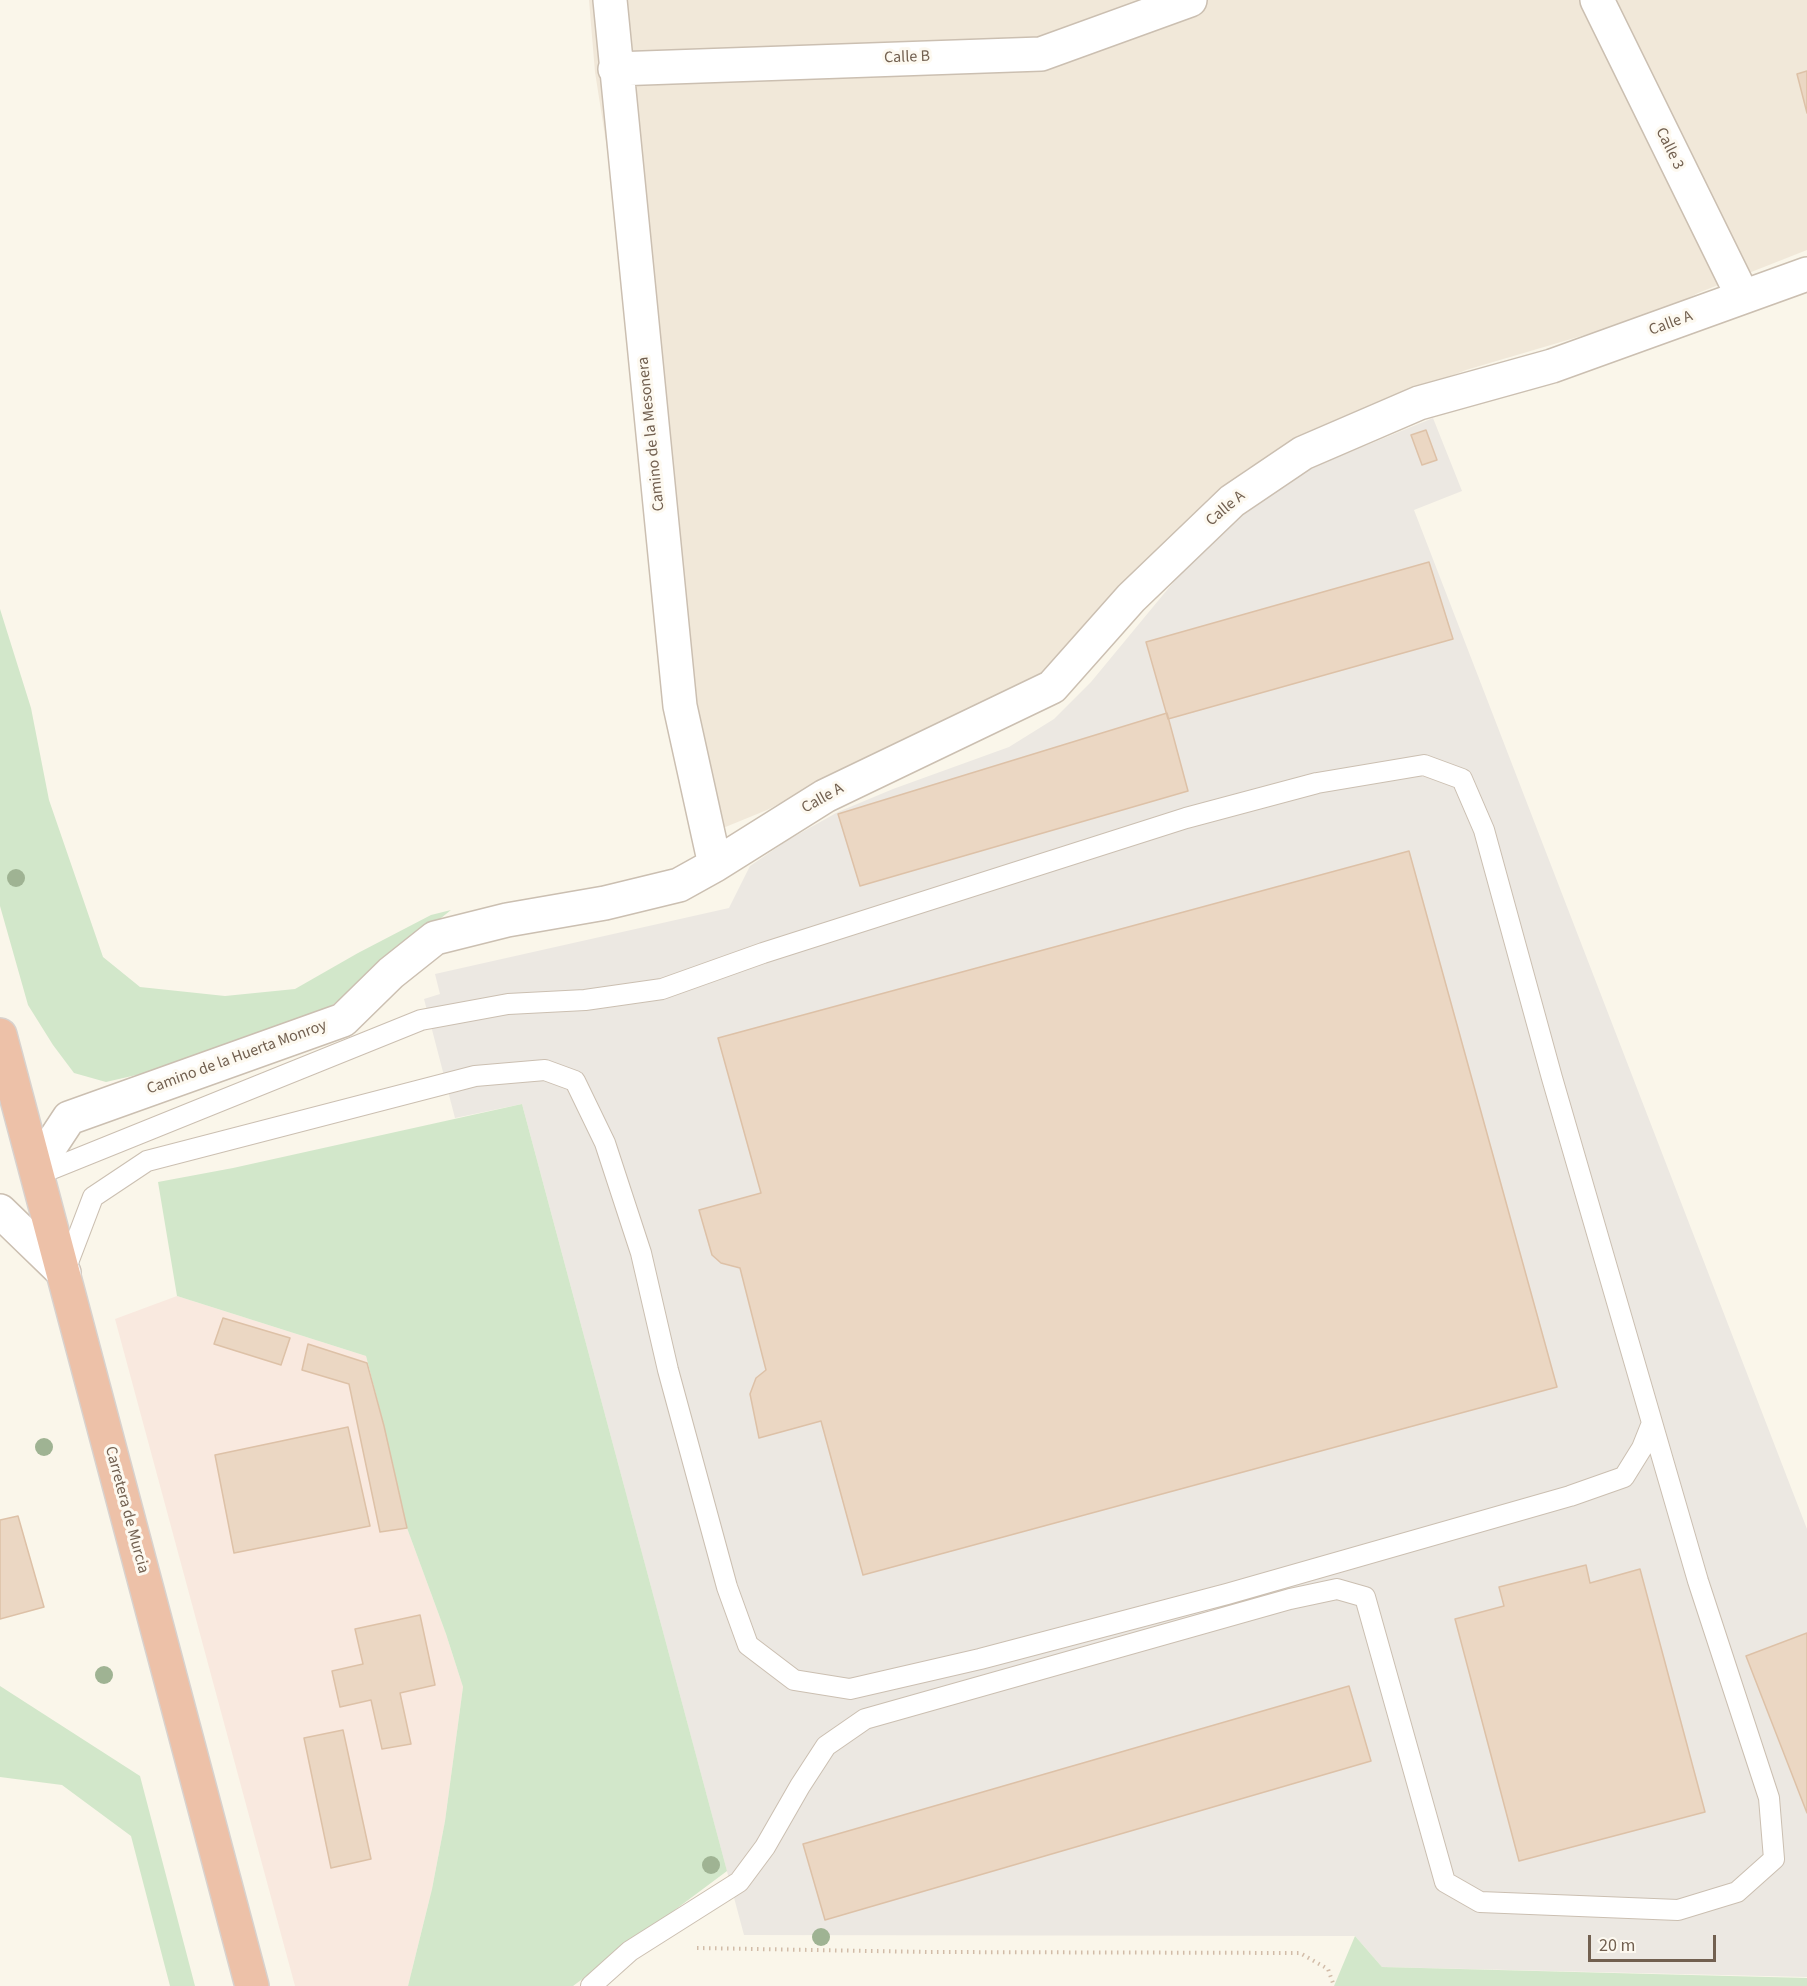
<!DOCTYPE html>
<style>
body{margin:0}
#map{position:relative;width:1807px;height:1986px;overflow:hidden;background:#faf6ea;font-family:"Source Sans 3",sans-serif}
canvas{display:block}
.scale{position:absolute;left:1588px;top:1935px;width:128px;height:27px;box-sizing:border-box;border:3px solid #726050;border-top:0;padding-left:8px;font-size:18px;line-height:21px;white-space:nowrap;color:#726050;-webkit-text-stroke:4px #fdf9f0;paint-order:stroke}
</style>
<div id="map">
<canvas width="1807" height="1986"></canvas>
<div class="scale">20 m</div>
</div>
<script>
const context = document.querySelector('canvas').getContext('2d');
context.lineJoin = 'round';
function fill(path, color) {
  context.fillStyle = color;
  context.fill(path, 'evenodd');
}
function stroke(path, color, width, dash) {
  context.strokeStyle = color;
  context.lineWidth = width;
  context.lineCap = dash ? 'butt' : 'round';
  context.setLineDash(dash || []);
  context.stroke(path);
}
function label(font, color, halo, rows, align = 'center') {
  context.font = font + ' "Source Sans 3",sans-serif';
  context.lineWidth = 6;
  context.setLineDash([]);
  context.textBaseline = 'middle';
  context.strokeStyle = halo;
  context.fillStyle = color;
  for (const [text, x, y, turn = 0] of rows) {
    context.save();
    context.translate(x, y);
    context.rotate((+turn || 0) * Math.PI / 180);
    context.textAlign = isNaN(turn) ? turn : align;
    if (halo) context.strokeText(text, 0, 0);
    context.fillText(text, 0, 0);
    context.restore();
  }
}
const residential = new Path2D(`
 M589,0H1807V250L1698,293L1676,305L1622,324L1466,370L1315,430L1247,469L1208,499L1049,670L1027,688L826,780L767,810L723,828L692,693L595,72Z`);
const commercial = new Path2D(`
 M177,1296L366,1356L384,1426L407,1528L446,1634L463,1687L445,1821L432,1889L408,1986H295L115,1319Z`);
const industrial = new Path2D(`
 M1433,418L1462,491L1414,510L1807,1529V1977L1382,1967L1355,1936L744,1935L522,1104L455,1118L424,999L440,994L435,974L729,908L750,866L788,840L838,812L893,789L1009,747L1054,719L1091,682L1186,567L1233,522L1265,498L1316,466Z`);
const green = new Path2D(`
 M0,609L31,708L49,800L103,957L140,987L225,996L295,989L358,953L431,915L451,910L315,1019L158,1070L106,1082L74,1073L53,1045L28,1005L0,906Z
 M522,1104L727,1871L573,1986H408L432,1889L445,1821L463,1687L446,1634L407,1528L384,1426L366,1356L177,1296L158,1182L233,1168Z
 M0,1686L140,1776L195,1986H170L131,1836L62,1785L0,1777Z
 M1355,1936L1382,1967L1807,1978V1986H1334Z`);
const building = new Path2D(`
 M1807,71V113L1797,74Z
 M1426,430L1437,460L1422,465L1411,435Z
 M1429,562L1453,639L1168,719L1146,642Z
 M1167,713L1188,791L860,886L838,814Z
 M1409,851L1557,1387L863,1575L821,1421L759,1438L750,1394L756,1378L766,1370L740,1268L721,1263L712,1255L699,1210L761,1193L718,1038Z
 M223,1318L290,1338L281,1365L214,1344Z
 M308,1344L367,1363L384,1426L407,1528L380,1532L349,1384L302,1370Z
 M348,1427L370,1526L234,1553L215,1455Z
 M18,1516L44,1607L0,1619V1520Z
 M1586,1565L1590,1583L1640,1569L1705,1812L1519,1861L1455,1619L1504,1606L1499,1587Z
 M420,1615L435,1685L400,1693L411,1744L382,1749L371,1700L340,1707L332,1671L363,1664L355,1629Z
 M1807,1633V1813L1746,1656Z
 M1349,1686L1371,1761L825,1920L803,1844Z
 M343,1730L371,1859L331,1868L304,1738Z`);
const path = new Path2D(`
 M697,1948L929,1952L1300,1953L1328,1969L1334,1986`);
const lane = new Path2D(`
 M37,1175L421,1020L508,1004L585,1000L662,989L763,953L1186,818L1317,783L1424,765L1462,779L1484,830L1552,1078L1698,1581L1769,1798L1774,1859L1737,1892L1678,1910L1480,1902L1445,1882L1365,1597L1337,1589L1290,1599L865,1719L826,1746L800,1786L765,1847L739,1882L630,1951L591,1986
 M64,1273L93,1197L147,1161L475,1076L545,1070L575,1081L605,1143L641,1253L668,1370L727,1587L748,1645L794,1680L850,1689L980,1659L1227,1594L1570,1496L1624,1477L1642,1448L1652,1423`);
const street = new Path2D(`
 M610,0L680,706L715,865
 M1597,0L1743,297
 M615,69L1041,54L1190,0
 M36,1168L69,1118L343,1020L391,973L435,938L507,920L605,903L679,885L715,865L825,796L1052,687L1131,598L1232,501L1303,453L1419,403L1552,366L1807,274
 M0,1211L64,1273`);
const highway = new Path2D(`
 M0,1035L252,1986`);
const trees = [
 [16,878],
 [44,1447],
 [104,1675],
 [711,1865],
 [821,1937]
];
const streetNames = [
 ["Calle B",907,58,-2],
 ["Calle 3",1669,149,64],
 ["Calle A",1671,324,-20],
 ["Camino de la Mesonera",652,434,-96],
 ["Calle A",1226,509,-40],
 ["Calle A",823,799,-29],
 ["Camino de la Huerta Monroy",237,1058,-20],
 ["Carretera de Murcia",126,1510,75]
];
fill(residential, '#f1e8d9');
fill(commercial, '#f9e9df');
fill(industrial, '#ece8e2');
fill(green, '#d2e7ca');
fill(building, '#ebd7c3');
stroke(building, '#ddc1a7', 1.5);
stroke(lane, '#cbbfb1', 22);
stroke(street, '#cbbfb1', 36);
stroke(highway, '#d8d2ce', 36);
stroke(path, '#d2bca8', 4, [1.5, 4.5]);
stroke(lane, '#fff', 20);
stroke(street, '#fff', 33);
stroke(highway, '#edc1a8', 33);
context.fillStyle = '#9fb393';
for (const [x, y] of trees) {
  context.beginPath();
  context.arc(x, y, 9, 0, 2 * Math.PI);
  context.fill();
}
label('16px', '#726050', '#fdf9f0', streetNames);
</script>
